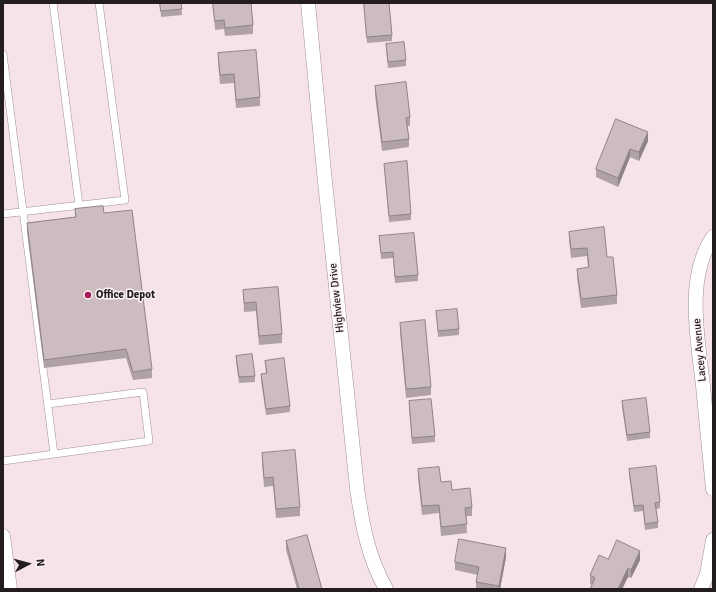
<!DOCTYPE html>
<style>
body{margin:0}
#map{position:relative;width:716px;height:592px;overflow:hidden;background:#f5e3e8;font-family:Signika,sans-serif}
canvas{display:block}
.frame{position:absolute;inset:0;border:4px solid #231d1f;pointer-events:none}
.north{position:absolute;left:8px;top:544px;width:40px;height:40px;-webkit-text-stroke:3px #fdf3f5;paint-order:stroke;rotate:84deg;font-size:11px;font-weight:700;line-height:16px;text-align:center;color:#231d1f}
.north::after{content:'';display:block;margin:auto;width:14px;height:18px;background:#231d1f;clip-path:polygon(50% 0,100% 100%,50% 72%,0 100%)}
</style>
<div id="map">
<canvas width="716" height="592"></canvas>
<div class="frame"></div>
<div class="north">N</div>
</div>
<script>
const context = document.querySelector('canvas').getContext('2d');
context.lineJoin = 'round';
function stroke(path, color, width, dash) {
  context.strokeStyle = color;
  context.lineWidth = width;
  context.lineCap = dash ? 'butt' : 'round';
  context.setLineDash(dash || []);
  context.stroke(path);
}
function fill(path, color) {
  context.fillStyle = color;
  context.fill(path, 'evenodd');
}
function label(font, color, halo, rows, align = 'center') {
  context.font = font + ' Signika,sans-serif';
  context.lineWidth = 3;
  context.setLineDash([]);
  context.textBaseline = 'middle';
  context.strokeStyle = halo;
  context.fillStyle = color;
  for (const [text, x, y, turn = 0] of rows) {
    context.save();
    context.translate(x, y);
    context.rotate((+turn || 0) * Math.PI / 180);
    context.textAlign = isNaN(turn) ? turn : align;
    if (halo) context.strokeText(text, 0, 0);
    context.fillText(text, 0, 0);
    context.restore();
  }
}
const lane = new Path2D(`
 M53,3L79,205
 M3,54L54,454
 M3,214L125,200L99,3
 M3,461L149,441L143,392L48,404`);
const street = new Path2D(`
 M308,3L324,172L357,488C362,524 368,557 386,589
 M713,237C685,278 698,339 703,386C706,420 710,455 713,489
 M3,536L10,589
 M701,589L707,574L713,540`);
const wall = new Path2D(`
 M160,3H181L182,15L161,17Z
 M213,3H251L253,25V34L225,36L224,29L215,30Z
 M364,3L392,35V41L367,43Z
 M386,44L406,60V66L388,68L386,50Z
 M218,53L260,97V106L236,108L234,83L220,84L218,62Z
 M375,86L410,117V126H407L409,139V147L382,151L375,95Z
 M616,119L648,141L639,161L630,157L618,187L596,177V169Z
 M384,164L411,214V220L389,222Z
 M75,209L104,213L152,369V378L133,380L126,358L44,368L27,232V223L75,217Z
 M569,232L607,257L617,295V304L581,308L577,277V269L588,268L587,256L571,258L569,240Z
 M379,236L418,275V281L395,283L393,258L381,259Z
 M278,287L282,334V343L259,345L256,311L244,312L243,290Z
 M436,311L459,329V335L438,337Z
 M400,323L431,387V395L406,398L400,332Z
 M236,356L255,376V382L239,383L236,362Z
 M265,361L290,406V412L266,415L261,380V374L266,373Z
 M409,401L435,436V442L412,444L409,407Z
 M622,401L650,432V438L627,441L622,407Z
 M262,453L300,507V516L276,518L273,486L264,487L262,462Z
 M418,469L441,482L452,490L472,507V516H466L467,533L441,536L439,513L422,515L418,478Z
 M629,469L660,502V508L656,509L658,522V528L645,530L643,511L634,512L629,475Z
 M286,541L322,589H297L286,550Z
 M506,557L500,589H476V582L478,575L455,570V562Z
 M608,559L640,560L631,578L628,577L622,589H590L592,585L590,584V575Z`);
const shadedWall = new Path2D(`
 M648,132V141L639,161V152Z
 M630,149V157L618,187V178Z
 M506,548V557L500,589H499V586Z
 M640,551V560L631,578V570Z
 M628,568V577L622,589H618Z`);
const building = new Path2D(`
 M160,3H181L182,9L161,11Z
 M213,3H251L253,25L225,28L224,20L215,21Z
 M364,3H389L392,35L367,37Z
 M404,42L406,60L388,62L386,44Z
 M256,50L260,97L236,100L234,74L220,75L218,53Z
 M406,82L410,117L406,118L409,139L382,142L375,86Z
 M616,119L648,132L639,152L630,149L618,178L596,169Z
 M407,161L411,214L389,216L384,164Z
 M103,206L104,213L132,210L152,369L133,372L126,349L44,360L27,223L76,217L75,209Z
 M604,227L607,257H613L617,295L581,299L577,269L589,267L587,248L571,249L569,232Z
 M414,233L418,275L395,277L393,252L381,253L379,236Z
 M278,287L282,334L259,336L256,302L244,303L243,290Z
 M457,309L459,329L438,331L436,311Z
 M425,320L431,387L406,389L400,323Z
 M252,354L255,376L239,377L236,356Z
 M284,358L290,406L266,409L261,374L267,373L265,361Z
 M646,398L650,432L627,435L622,401Z
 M431,399L435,436L412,438L409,401Z
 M295,450L300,507L276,509L273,477L264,478L262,453Z
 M656,466L660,502L655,503L658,522L645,524L643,505L634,506L629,469Z
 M439,467L441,482L451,481L452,490L470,488L472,507L465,508L467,524L441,527L439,505L422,506L418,469Z
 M307,535L322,589H299L286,541Z
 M459,539L506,548L499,586L476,582L479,567L455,562Z
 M617,540L640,551L631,570L628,568L618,589H590L595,578L590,575L599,555L608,559Z`);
const markers = [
 [88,295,4,"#a71959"]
];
const poiNames = [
 ["Office Depot",96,295]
];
const streetNames = [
 ["Highview Drive",337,298,-96],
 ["Lacey Avenue",700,350,-95]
];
stroke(lane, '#9f8f93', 8);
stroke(street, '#9f8f93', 15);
stroke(lane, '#fff', 7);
stroke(street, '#fff', 14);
fill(wall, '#afa1a4');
fill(shadedWall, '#8f8386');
fill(building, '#ccbbbf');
stroke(building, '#8f8386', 1);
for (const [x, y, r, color] of markers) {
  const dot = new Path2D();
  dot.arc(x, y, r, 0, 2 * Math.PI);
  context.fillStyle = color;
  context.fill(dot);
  stroke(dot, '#fdf3f5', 1.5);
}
label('bold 11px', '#231d1f', '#fdf3f5', poiNames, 'left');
label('11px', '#231d1f', '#fdf3f5', streetNames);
</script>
